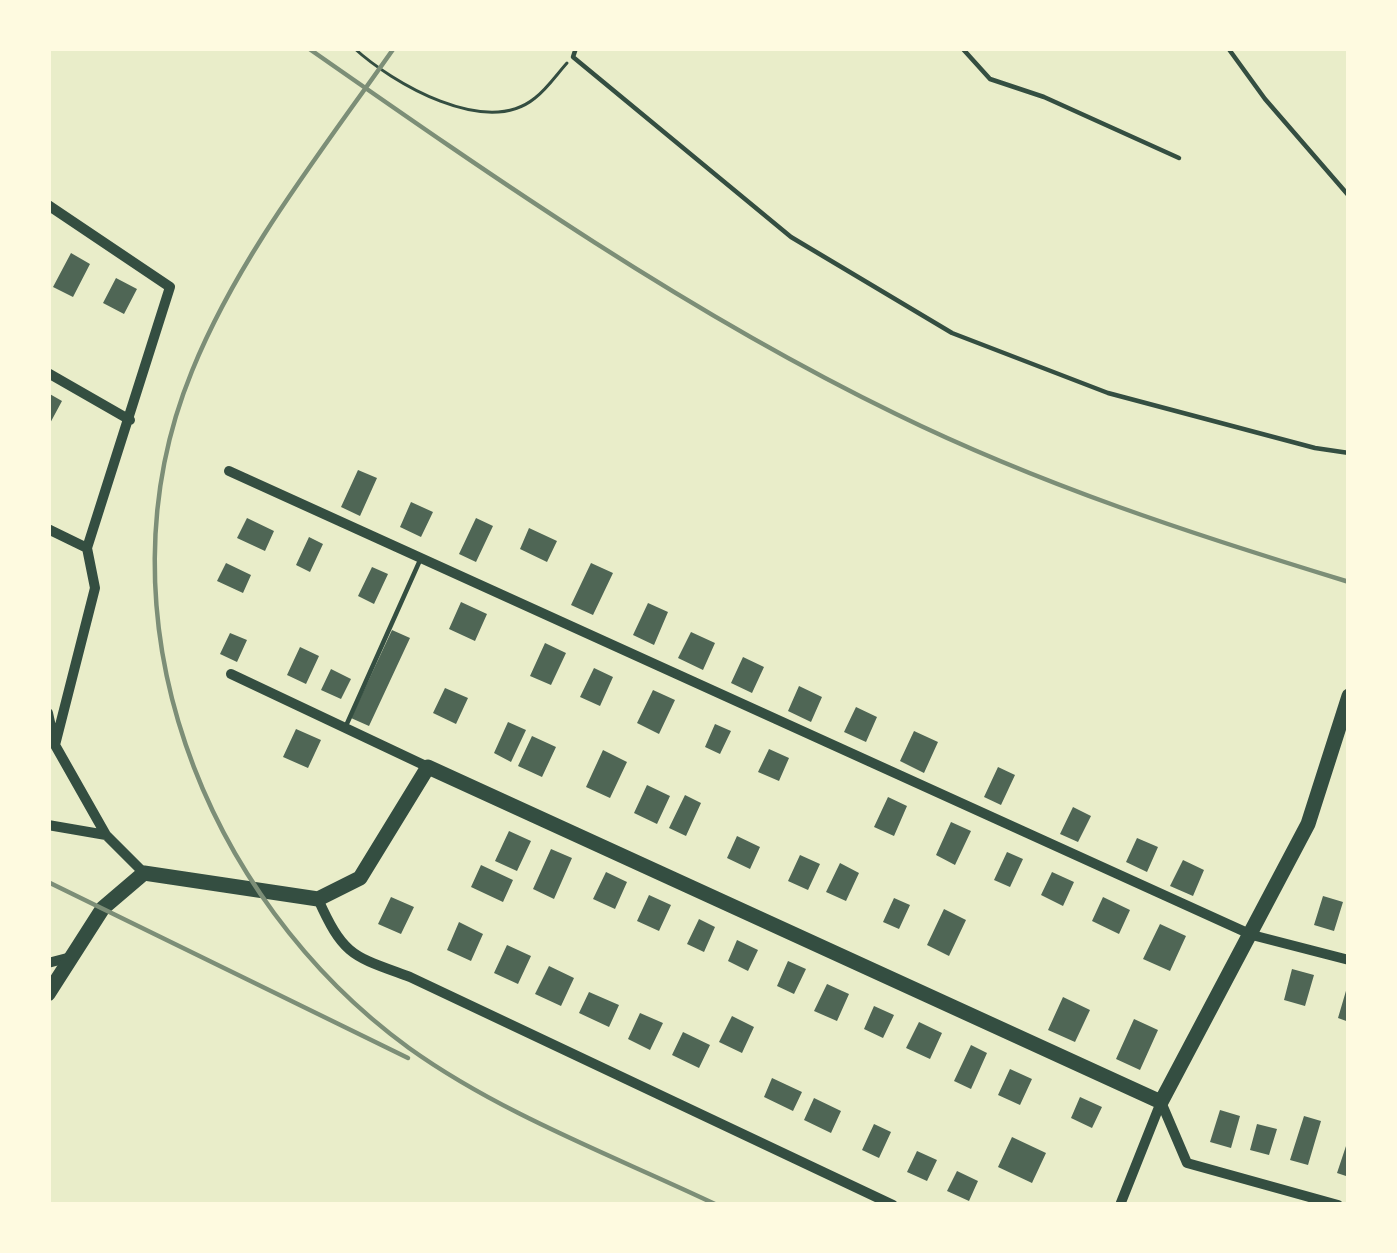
<!DOCTYPE html>
<style>
body{margin:0}
#map{position:relative;width:1397px;height:1253px;overflow:hidden;background:#e9edc9;font-family:Commissioner,sans-serif}
canvas{display:block}
.frame{position:absolute;inset:0;border:51px solid #fefae0;pointer-events:none}
</style>
<div id="map">
<canvas width="1397" height="1253"></canvas>
<div class="frame"></div>
</div>
<script>
const context = document.querySelector('canvas').getContext('2d');
context.lineJoin = 'round';
function fill(path, color) {
  context.fillStyle = color;
  context.fill(path, 'evenodd');
}
function stroke(path, color, width, dash) {
  context.strokeStyle = color;
  context.lineWidth = width;
  context.lineCap = dash ? 'butt' : 'round';
  context.setLineDash(dash || []);
  context.stroke(path);
}
const building = new Path2D(`
 M71,253L90,264L73,297L53,287Z
 M116,278L137,289L124,314L103,303Z
 M48,393L62,401L48,427Z
 M358,470L377,478L360,516L341,507Z
 M411,502L433,512L421,537L400,527Z
 M247,518L274,531L265,551L237,538Z
 M476,518L493,526L476,562L459,554Z
 M529,528L557,541L547,562L520,549Z
 M309,537L323,544L310,572L296,565Z
 M226,563L251,575L243,593L217,581Z
 M591,563L613,573L593,615L571,605Z
 M372,567L388,574L374,604L358,596Z
 M461,602L487,614L475,641L449,629Z
 M648,603L668,612L654,645L633,635Z
 M392,630L410,638L369,726L351,718Z
 M691,632L715,643L703,670L678,658Z
 M230,633L247,640L237,662L220,654Z
 M545,643L566,653L551,685L530,676Z
 M300,647L319,656L306,684L287,675Z
 M743,657L764,667L752,693L731,683Z
 M594,668L613,677L600,706L580,697Z
 M331,669L351,679L341,699L321,690Z
 M799,686L822,697L811,722L788,711Z
 M445,688L468,698L456,724L433,713Z
 M653,690L675,700L659,734L637,723Z
 M856,707L877,717L866,742L844,732Z
 M508,722L526,730L511,762L494,753Z
 M715,724L731,731L720,754L705,747Z
 M296,729L321,740L308,768L283,757Z
 M914,731L938,742L924,773L900,761Z
 M532,736L556,747L542,777L518,766Z
 M769,749L789,758L779,781L758,772Z
 M603,750L627,762L610,798L586,787Z
 M998,767L1015,775L1001,805L984,797Z
 M647,785L670,796L657,824L634,813Z
 M685,795L701,803L686,836L669,828Z
 M888,797L907,806L894,836L874,827Z
 M1073,807L1091,816L1078,842L1060,834Z
 M951,822L971,831L955,865L936,855Z
 M509,831L531,841L517,871L495,861Z
 M737,836L760,847L750,869L727,858Z
 M1137,838L1158,847L1147,872L1126,862Z
 M551,849L572,858L554,899L533,889Z
 M1007,852L1023,859L1010,887L994,880Z
 M800,855L820,864L808,890L788,881Z
 M1183,860L1204,870L1193,896L1170,886Z
 M840,863L859,873L846,901L826,892Z
 M481,865L513,880L503,902L471,887Z
 M606,872L627,882L615,909L593,899Z
 M1052,872L1074,882L1063,906L1041,895Z
 M649,895L671,905L659,931L637,921Z
 M1323,896L1343,902L1334,931L1314,925Z
 M391,897L414,907L401,934L378,924Z
 M1103,897L1130,910L1119,934L1092,921Z
 M894,898L910,905L899,929L883,922Z
 M944,909L966,920L949,956L927,945Z
 M699,919L715,927L704,952L687,944Z
 M459,922L483,934L471,961L447,950Z
 M1160,924L1186,936L1170,971L1143,959Z
 M737,940L758,950L748,971L728,961Z
 M507,945L531,956L518,984L494,973Z
 M788,961L806,969L794,994L777,986Z
 M549,966L574,978L561,1006L535,994Z
 M1292,969L1314,975L1305,1006L1284,1000Z
 M827,984L849,994L837,1021L814,1011Z
 M1348,984H1349V1022L1338,1018Z
 M589,992L619,1005L609,1027L579,1013Z
 M1063,997L1090,1010L1075,1042L1048,1030Z
 M874,1006L894,1015L883,1038L864,1029Z
 M640,1013L663,1023L650,1050L628,1039Z
 M732,1016L754,1027L742,1053L719,1042Z
 M1134,1019L1158,1030L1140,1070L1116,1059Z
 M919,1022L942,1033L930,1059L906,1048Z
 M683,1032L710,1045L699,1068L672,1055Z
 M971,1045L987,1053L971,1089L954,1081Z
 M1010,1069L1032,1079L1020,1105L998,1095Z
 M772,1078L802,1092L793,1111L764,1097Z
 M1080,1097L1102,1107L1092,1128L1071,1118Z
 M814,1098L841,1111L831,1133L804,1120Z
 M1220,1110L1240,1116L1231,1148L1210,1142Z
 M1304,1116L1321,1121L1308,1165L1290,1160Z
 M874,1124L891,1132L879,1158L862,1150Z
 M1257,1124L1277,1129L1269,1155L1250,1150Z
 M1012,1137L1046,1153L1032,1183L998,1167Z
 M1349,1137V1177L1337,1173Z
 M917,1151L937,1160L927,1181L907,1172Z
 M957,1171L978,1181L969,1201L947,1191Z`);
const path = new Path2D(`
 M354,48C392,83 486,138 535,98C547,89 557,74 567,63`);
const service = new Path2D(`
 M576,48L573,57L791,237L952,333L1108,393L1315,448L1349,453
 M962,48L990,79L1044,97L1179,158
 M1228,48L1265,99L1349,196
 M345,728L421,558`);
const minor = new Path2D(`
 M48,205L170,287L87,548L95,588L55,745
 M48,373L130,420
 M229,471L1252,935L1349,960
 M48,529L87,548
 M231,674L428,767
 M48,713L55,745L106,835
 M48,825L106,835L144,873
 M318,899C344,957 353,956 410,977L893,1205
 M48,963L71,957
 M1161,1102L1187,1163L1338,1205
 M1120,1205L1161,1102`);
const secondary = new Path2D(`
 M48,994L103,908L144,873L318,899L360,878L428,767L1161,1102L1308,824L1349,696`);
const rail = new Path2D(`
 M308,48C497,180 688,313 896,414C1041,485 1195,535 1349,582
 M394,48C322,151 239,255 192,371C92,615 203,898 409,1048C501,1114 614,1156 717,1205
 M48,882L408,1058`);
fill(building, '#4f6655');
stroke(path, '#344e41', 3);
stroke(service, '#344e41', 4.5);
stroke(minor, '#344e41', 10);
stroke(secondary, '#344e41', 15);
stroke(rail, '#7c8e77', 4.5);
</script>
